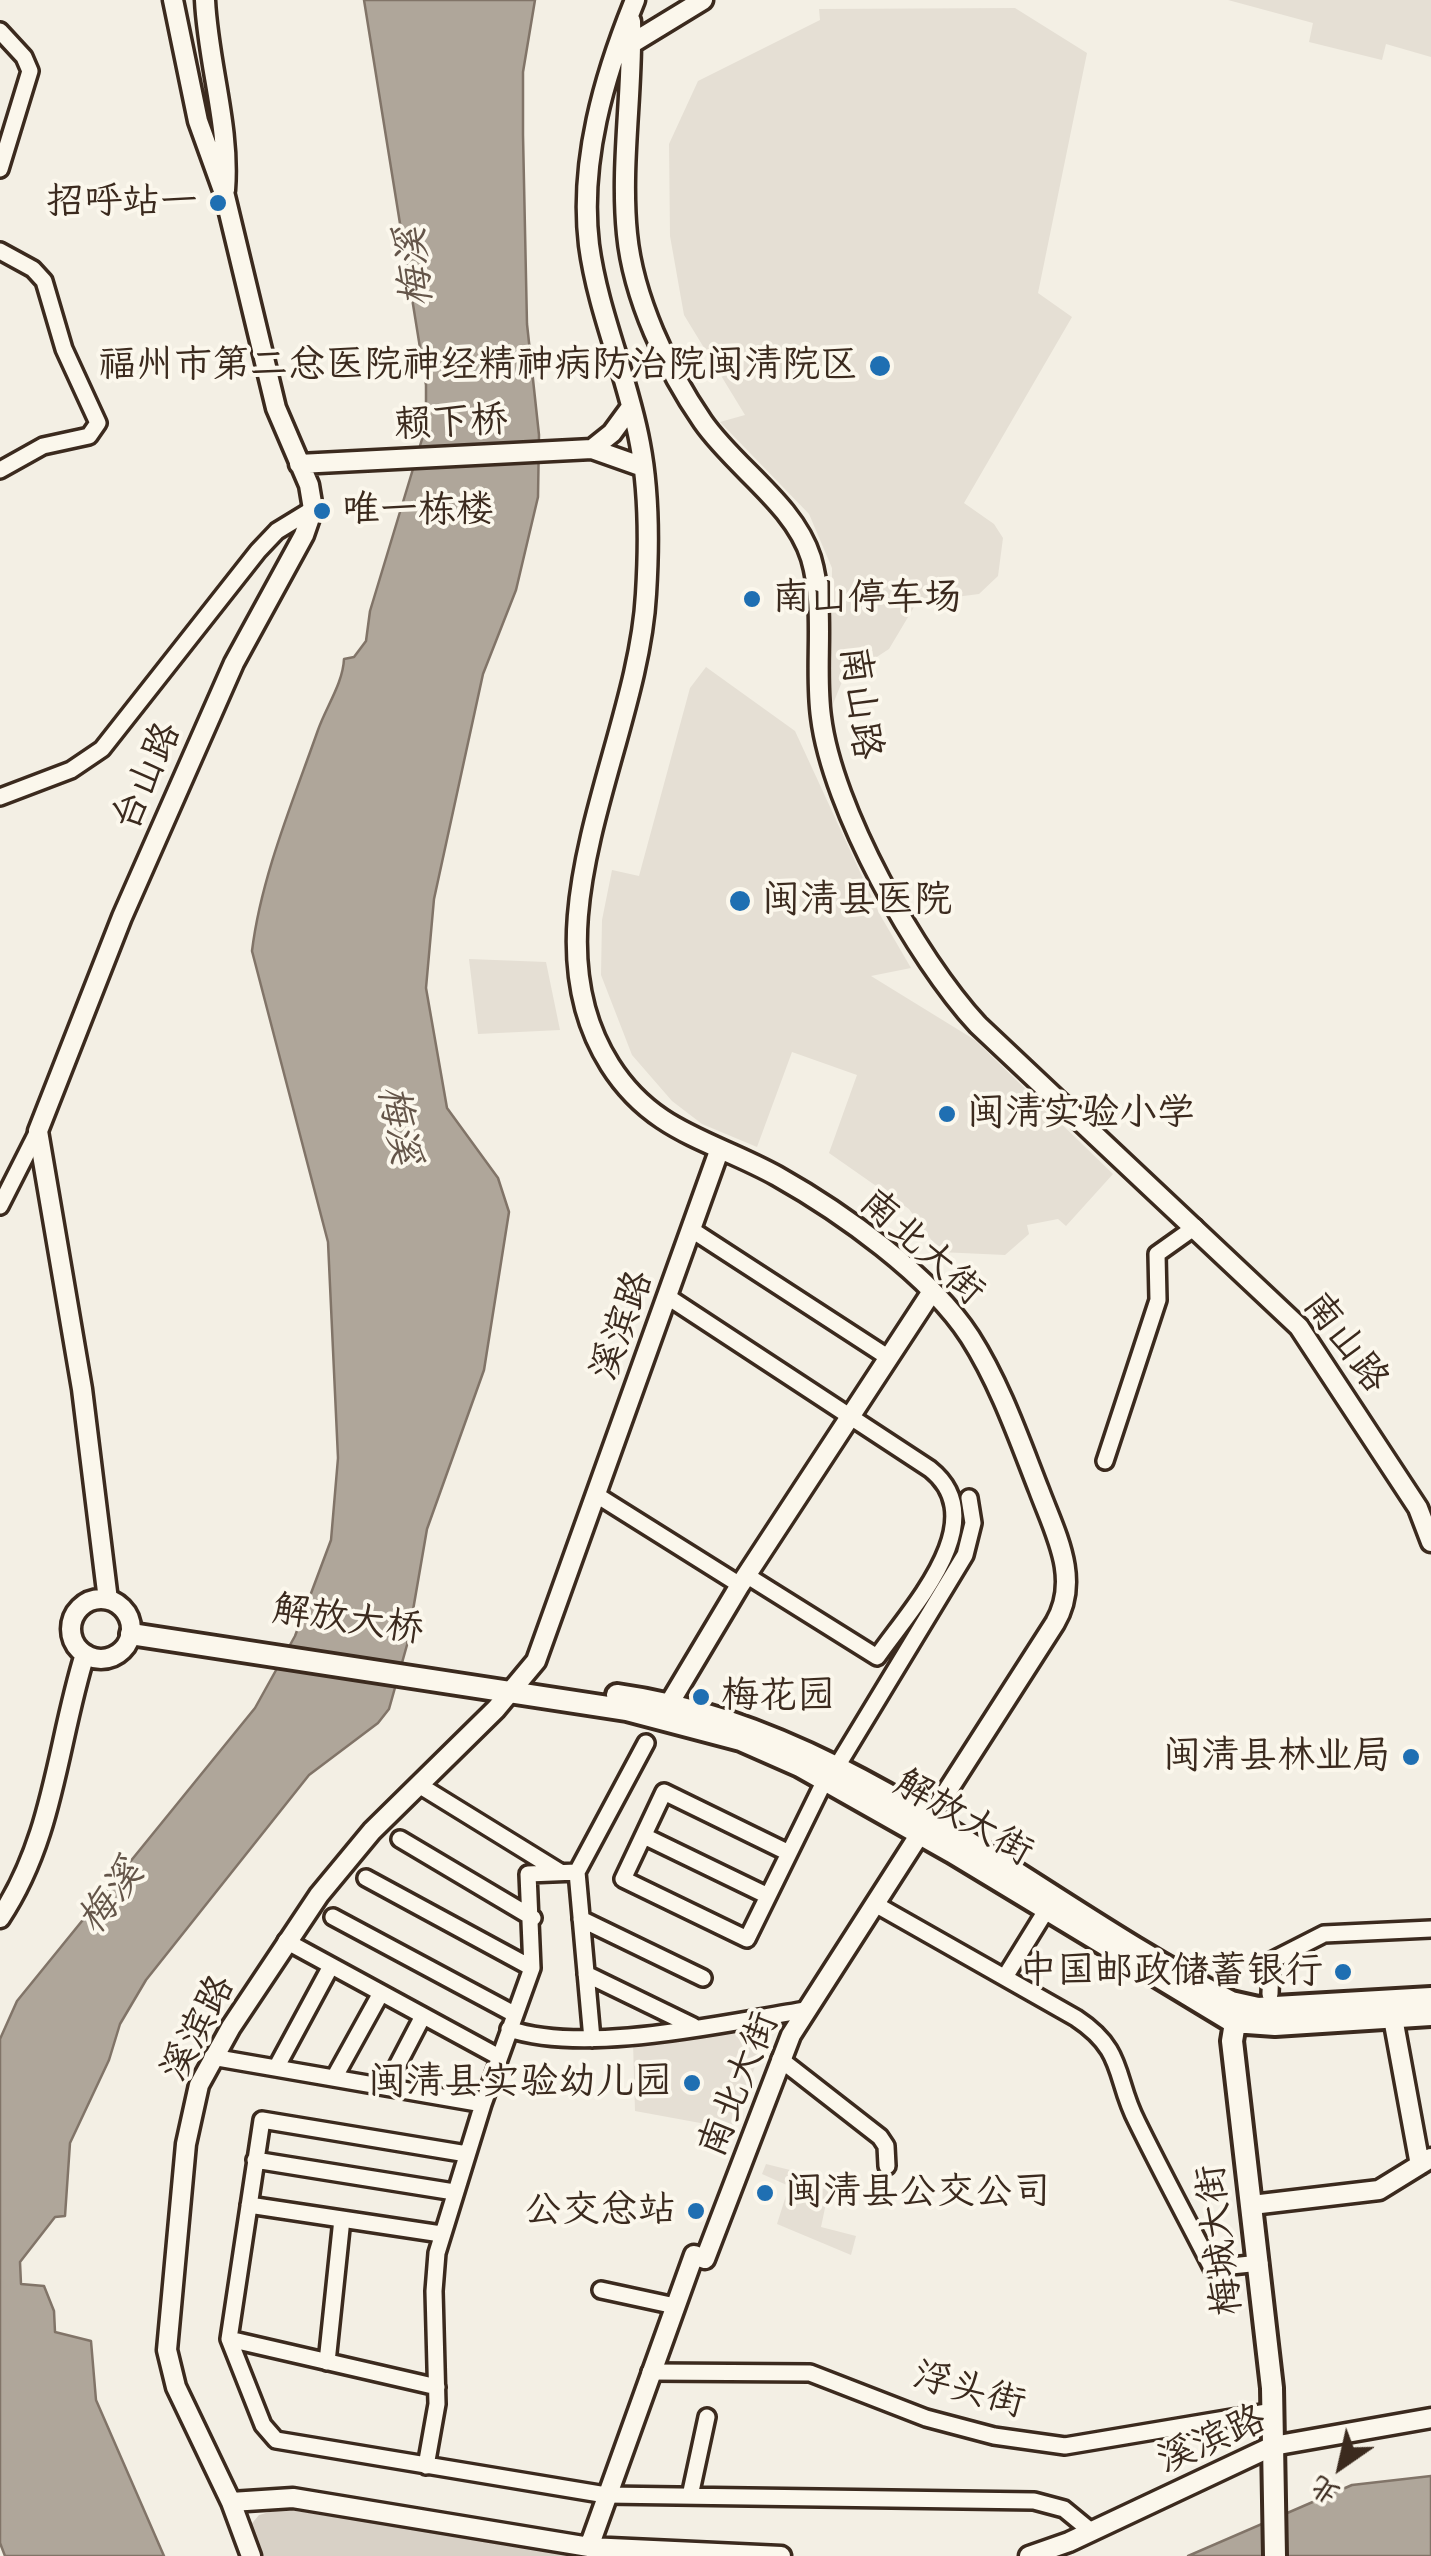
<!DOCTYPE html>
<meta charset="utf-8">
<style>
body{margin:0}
#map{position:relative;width:1431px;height:2556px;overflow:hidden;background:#f3efe4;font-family:Itim,"LXGW WenKai TC",sans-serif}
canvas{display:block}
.north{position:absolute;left:1291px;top:2416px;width:100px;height:100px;-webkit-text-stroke:8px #fbf7ec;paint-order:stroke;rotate:214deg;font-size:28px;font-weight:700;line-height:40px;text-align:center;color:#3b2a1e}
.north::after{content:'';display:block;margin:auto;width:35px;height:45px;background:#3b2a1e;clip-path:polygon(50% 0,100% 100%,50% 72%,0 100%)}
</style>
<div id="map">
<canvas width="1431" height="2556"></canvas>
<div class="north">北</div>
</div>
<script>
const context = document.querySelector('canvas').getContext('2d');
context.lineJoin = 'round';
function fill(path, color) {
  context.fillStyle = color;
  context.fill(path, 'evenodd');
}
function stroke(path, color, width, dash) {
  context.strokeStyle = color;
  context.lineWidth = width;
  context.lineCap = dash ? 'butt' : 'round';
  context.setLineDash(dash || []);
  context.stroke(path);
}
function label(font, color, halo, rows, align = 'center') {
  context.font = font + ' Itim,"LXGW WenKai TC",sans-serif';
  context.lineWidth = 8;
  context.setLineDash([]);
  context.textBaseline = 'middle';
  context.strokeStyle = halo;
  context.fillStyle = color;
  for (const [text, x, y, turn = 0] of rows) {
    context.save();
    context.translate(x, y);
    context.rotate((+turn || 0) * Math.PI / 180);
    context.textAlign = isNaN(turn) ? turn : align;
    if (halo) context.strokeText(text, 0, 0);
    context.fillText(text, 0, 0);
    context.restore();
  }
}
const built = new Path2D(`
 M1228,0H1431V57L1386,44L1382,60L1309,42L1313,23Z
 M1015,8L1087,53L1038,293L1072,317L964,503L994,524L1003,538L998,576L979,594L917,602L889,649L843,679L831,709L832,568L809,514L720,422L745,415L684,315L670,236L669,144L698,81L820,20L819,9Z
 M706,667L795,731L879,913L911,968L871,976L975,1040L1113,1174L1066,1226L1058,1219L1027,1225L1029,1234L1005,1255L940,1252L909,1209L829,1153L857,1075L792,1052L757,1147L702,1124L672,1101L632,1055L601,975L602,920L612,870L639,876L690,688Z
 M469,959L546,962L560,1030L478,1034Z
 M727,2032L748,2038L759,2055L733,2129L635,2111L633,2043Z
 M766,2164L814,2176V2188L829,2189L821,2227L856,2236L851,2255L777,2224L789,2186L762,2174Z`);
const green = new Path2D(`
 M277,2510L296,2511L595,2556H258L249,2527L259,2515Z`);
const water = new Path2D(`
 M364,0H535L523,72V135L527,324L539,435L538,497L516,590L483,674L434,899L426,988L447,1108L498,1178L509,1212L484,1370L427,1529L407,1645L389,1709L378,1723L309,1775L146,1980L120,2024L109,2060L70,2143L65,2216L55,2217L20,2262L21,2284L44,2286L54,2311L55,2332L91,2341L96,2400L164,2556H5L0,2543V2039L17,2001L255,1708L295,1636L331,1540L338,1458L328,1242L252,951C261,877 293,801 318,730C326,707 343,683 344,659L354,657L366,641L370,611L426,426V385Z
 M1431,2476V2556H1188L1352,2485Z`);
const minor = new Path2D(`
 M0,31L24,57L30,71L0,169
 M0,251L33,269L44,281L64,349L98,423L89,436L43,446L0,470
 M0,797L71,770L102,749L258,551L277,531L313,509
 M0,1206L38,1131
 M692,1230L889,1358
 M668,1297L930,1469C995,1521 910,1609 877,1657L746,1575
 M1105,1461L1158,1300L1157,1254L1195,1227
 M595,1494L740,1585
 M836,1768L965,1555L973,1523L969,1498
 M419,1785L560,1872
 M644,1836L768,1896
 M400,1839L533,1918
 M789,1853L664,1792L623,1879L747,1939L825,1780
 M577,1872L592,2039
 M366,1878L532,1968
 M875,1904L1076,2018C1126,2051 1114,2078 1137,2122C1161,2171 1187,2219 1212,2268L1260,2263
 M333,1917L514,2014
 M581,1919L703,1978
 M286,1941L499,2057
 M586,1974L693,2026
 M1005,1977L1047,1909
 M1270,1994L1271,1961L1324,1934L1431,1929
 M509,2029C587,2055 723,2023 806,2010
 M212,2057L483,2104
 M780,2059L880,2137L886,2146L887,2166
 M276,2068L331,1966
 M334,2078L381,1993
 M386,2087L423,2016
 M467,2154L262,2120L229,2339L263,2425L276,2440L606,2495L1034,2501L1064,2509L1092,2532
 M255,2160L454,2192
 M249,2205L441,2234
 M601,2290L675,2306
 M229,2339L437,2387
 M327,2362L342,2219
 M650,2372L810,2373L926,2418L994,2436L1065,2446L1273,2411
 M426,2466L437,2404L434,2291L437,2253L483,2104L532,1968L528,1874L577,1872L646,1743
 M690,2496L707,2417`);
const tertiary = new Path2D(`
 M205,0C208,64 230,126 225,190
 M631,21C633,91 620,164 627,234C633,297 667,370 703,422C735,468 794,504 811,558C826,609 814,666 821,717C832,808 916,958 978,1025L1299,1327L1418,1508L1431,1542
 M626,47L703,0
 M592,449L643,467
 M299,464L592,449L612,433L631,407
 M719,1151L536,1661L496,1709L372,1831L319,1895L231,2027L199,2085L186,2144L167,2350L176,2387L231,2502L293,2498L589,2547L781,2556
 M71 1629a30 30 0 1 1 60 0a30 30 0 1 1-60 0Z
 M108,1600L82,1389L38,1131L122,917L234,663L304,535L313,509L309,485L276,408L225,196L198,121L173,0
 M669,1704L740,1585L931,1293
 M0,1918C54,1837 57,1744 85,1654
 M1393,2018L1420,2165
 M1252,2205L1379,2190L1431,2158
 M231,2502L251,2556
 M589,2547L694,2255L705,2259L791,2035L1055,1623C1081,1579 1055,1533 1039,1490C1019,1439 1000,1384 970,1337C930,1275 841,1212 777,1176C712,1140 653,1133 610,1065C521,925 638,745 646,594C649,546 649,491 640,444C628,377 598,313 589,245C579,162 604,76 635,0
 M1029,2556L1069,2542L1273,2446L1431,2418`);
const secondary = new Path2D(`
 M131,1634L627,1710L741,1740L800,1766L952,1852L1233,2022L1275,2025L1431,2015
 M617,1695C848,1727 1029,1899 1231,2002L1258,2008L1431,1998
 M1237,2011L1232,2041L1272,2388L1275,2556`);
const markers = [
 [218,203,10,"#1f6fb2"],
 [880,366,12,"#1f6fb2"],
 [322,511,10,"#1f6fb2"],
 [752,599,10,"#1f6fb2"],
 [740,901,12,"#1f6fb2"],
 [947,1114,10,"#1f6fb2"],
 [701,1697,10,"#1f6fb2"],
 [1411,1757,10,"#1f6fb2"],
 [1343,1972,10,"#1f6fb2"],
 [692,2083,10,"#1f6fb2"],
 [765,2193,10,"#1f6fb2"],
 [696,2211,10,"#1f6fb2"]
];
const poiNames = [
 ["招呼站一",198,203],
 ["福州市第二总医院神经精神病防治院闽清院区",858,366],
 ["唯一栋楼",342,511,"left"],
 ["南山停车场",772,599,"left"],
 ["闽清县医院",762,901,"left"],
 ["闽清实验小学",967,1114,"left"],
 ["梅花园",721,1697,"left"],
 ["闽清县林业局",1391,1757],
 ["中国邮政储蓄银行",1323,1972],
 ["闽清县实验幼儿园",672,2083],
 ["闽清县公交公司",785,2193,"left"],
 ["公交总站",676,2211]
];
const streetNames = [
 ["赖下桥",451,424,-3],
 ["南山路",859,703,83],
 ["台山路",148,777,-66],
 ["南北大街",921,1248,42],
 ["溪滨路",623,1326,-70],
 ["南山路",1345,1343,53],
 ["解放大桥",348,1621,8],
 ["解放大街",963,1819,30],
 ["溪滨路",199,2029,-62],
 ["南北大街",740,2085,-68],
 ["梅城大街",1221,2240,-97],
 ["浮头街",969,2391,16],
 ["溪滨路",1212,2441,-24]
];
const waterNames = [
 ["梅溪",416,267,-96],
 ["梅溪",397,1125,79],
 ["梅溪",112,1898,-53]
];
fill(built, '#e5dfd4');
fill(green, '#d8d1c6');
fill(water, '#afa69a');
stroke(water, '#817468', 2.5);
stroke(minor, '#3b2a1e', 22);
stroke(tertiary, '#3b2a1e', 25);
stroke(secondary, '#3b2a1e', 28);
stroke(minor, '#fbf7ec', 15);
stroke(tertiary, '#fbf7ec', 18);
stroke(secondary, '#fbf7ec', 20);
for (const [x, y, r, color] of markers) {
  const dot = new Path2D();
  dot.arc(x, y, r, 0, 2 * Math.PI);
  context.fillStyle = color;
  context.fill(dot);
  stroke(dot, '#fbf7ec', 4);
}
label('38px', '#3b2a1e', '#fbf7ec', poiNames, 'right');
label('38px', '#3b2a1e', '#fbf7ec', streetNames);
label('italic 40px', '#645549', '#fbf7ec', waterNames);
</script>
